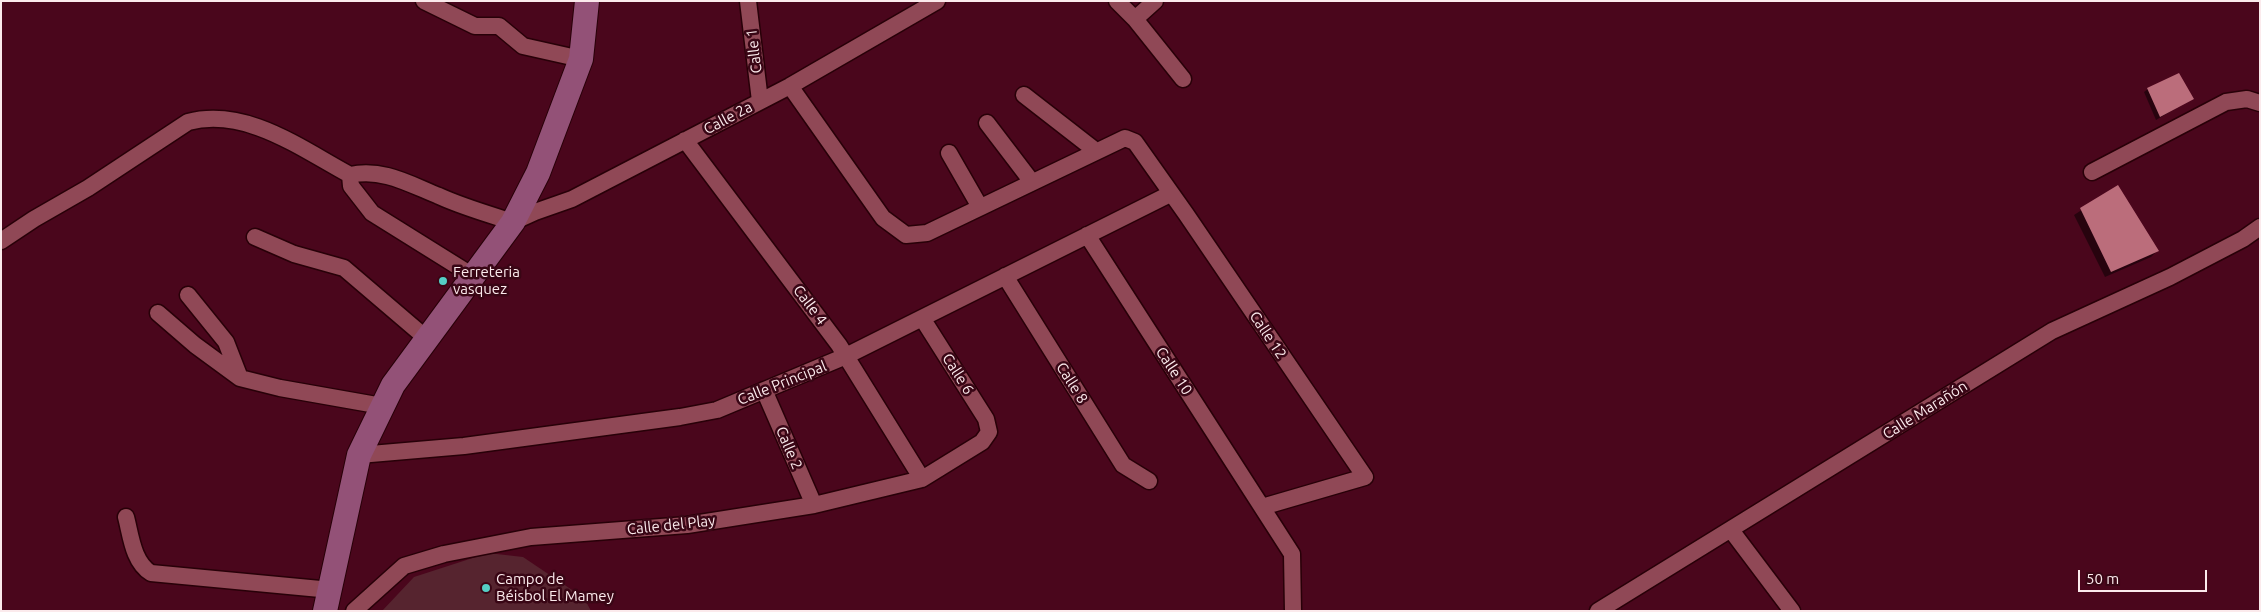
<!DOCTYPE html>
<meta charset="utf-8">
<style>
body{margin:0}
#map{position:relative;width:2261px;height:612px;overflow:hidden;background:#4a061c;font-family:Ubuntu,sans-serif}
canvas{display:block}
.frame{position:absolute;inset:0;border:2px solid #fbeaec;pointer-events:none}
.scale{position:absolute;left:2078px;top:570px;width:129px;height:22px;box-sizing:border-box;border:2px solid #fbeaec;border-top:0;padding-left:6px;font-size:15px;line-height:18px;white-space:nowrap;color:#fbeaec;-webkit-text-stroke:4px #390615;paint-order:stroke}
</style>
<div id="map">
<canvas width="2261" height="612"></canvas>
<div class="frame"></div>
<div class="scale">50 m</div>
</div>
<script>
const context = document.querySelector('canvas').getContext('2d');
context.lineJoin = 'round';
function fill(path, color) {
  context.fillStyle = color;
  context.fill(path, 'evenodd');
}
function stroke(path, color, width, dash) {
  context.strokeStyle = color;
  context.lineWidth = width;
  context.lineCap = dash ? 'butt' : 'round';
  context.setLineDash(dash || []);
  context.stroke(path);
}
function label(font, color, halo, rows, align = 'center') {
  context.font = font + ' Ubuntu,sans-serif';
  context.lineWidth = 5;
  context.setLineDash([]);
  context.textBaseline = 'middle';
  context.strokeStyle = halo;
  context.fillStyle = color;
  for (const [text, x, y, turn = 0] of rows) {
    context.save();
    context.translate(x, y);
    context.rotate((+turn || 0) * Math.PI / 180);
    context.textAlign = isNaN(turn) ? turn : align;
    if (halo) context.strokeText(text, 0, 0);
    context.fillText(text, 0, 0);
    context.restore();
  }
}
const green = new Path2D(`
 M488,553L523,557L584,598L591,611H382L414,577Z`);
const shadow = new Path2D(`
 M2148,89L2192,99L2156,120L2144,92Z
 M2117,187L2157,251L2151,257L2105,277L2074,215Z`);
const building = new Path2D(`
 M2179,73L2194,99L2160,117L2147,88Z
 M2118,185L2159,251L2111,272L2080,208Z`);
const street = new Path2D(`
 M424,1L475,26H499L523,46L581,59
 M748,1L760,101
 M1117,1L1135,19L1155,1
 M1135,19L1183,79
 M790,86L883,218L906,235L927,233L1125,138L1135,142L1186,214L1365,477L1262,507
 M1024,95L1096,151
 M987,123L1032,182
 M685,140L839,345L922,479
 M949,153L980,207
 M2092,172L2226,102L2247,99L2260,103
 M350,175L351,186L372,213L473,276
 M1087,235L1292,554L1293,611
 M255,237L294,254L344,268L426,338
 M1,241L34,219L88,188L188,122C246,107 300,148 350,175C383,168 409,184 439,196C463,207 488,214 513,222L535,212L572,199L790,86L937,1
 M1005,276L1123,465L1149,481
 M188,295L226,342L240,378
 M158,313L195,345L240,378L280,388L382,406
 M764,390L814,505
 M359,455L464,446L680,417L717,410L846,356L1170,194
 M126,517C131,536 133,562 151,573L331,590
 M1731,530L1792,611
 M354,611L404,566L444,554L531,537L687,525L814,505L922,479L982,442L989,432L986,419L922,318
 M1598,611L2052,331L2170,277L2243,239L2260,227`);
const secondary = new Path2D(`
 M325,611L359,455L393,385L513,222L538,173L581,59L587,1`);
const markers = [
 [443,281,5,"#55cec5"],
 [486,588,5,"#55cec5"]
];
const streetNames = [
 ["Calle 1",754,51,-97],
 ["Calle 2a",728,118,-28],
 ["Calle 4",810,305,53],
 ["Calle 12",1268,335,56],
 ["Calle 10",1174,371,57],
 ["Calle 6",958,374,58],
 ["Calle Principal",782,383,-22],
 ["Calle 8",1072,383,58],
 ["Calle Marañón",1925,410,-32],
 ["Calle 2",789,448,67],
 ["Calle del Play",671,525,-6]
];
const poiNames = [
 ["Ferreteria",453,272],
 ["vasquez",453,289],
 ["Campo de",496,579],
 ["Béisbol El Mamey",496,596]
];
fill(green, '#56242f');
fill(shadow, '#0007');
fill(building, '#bb6d7b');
stroke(street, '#280008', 19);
stroke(secondary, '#280008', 26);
stroke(street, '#904856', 16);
stroke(secondary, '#935177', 24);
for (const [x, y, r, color] of markers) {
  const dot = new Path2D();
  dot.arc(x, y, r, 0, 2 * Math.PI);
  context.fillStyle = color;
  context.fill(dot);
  stroke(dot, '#390615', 2);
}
label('15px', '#fbeaec', '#390615', streetNames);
label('15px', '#fbeaec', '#390615', poiNames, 'left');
</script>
